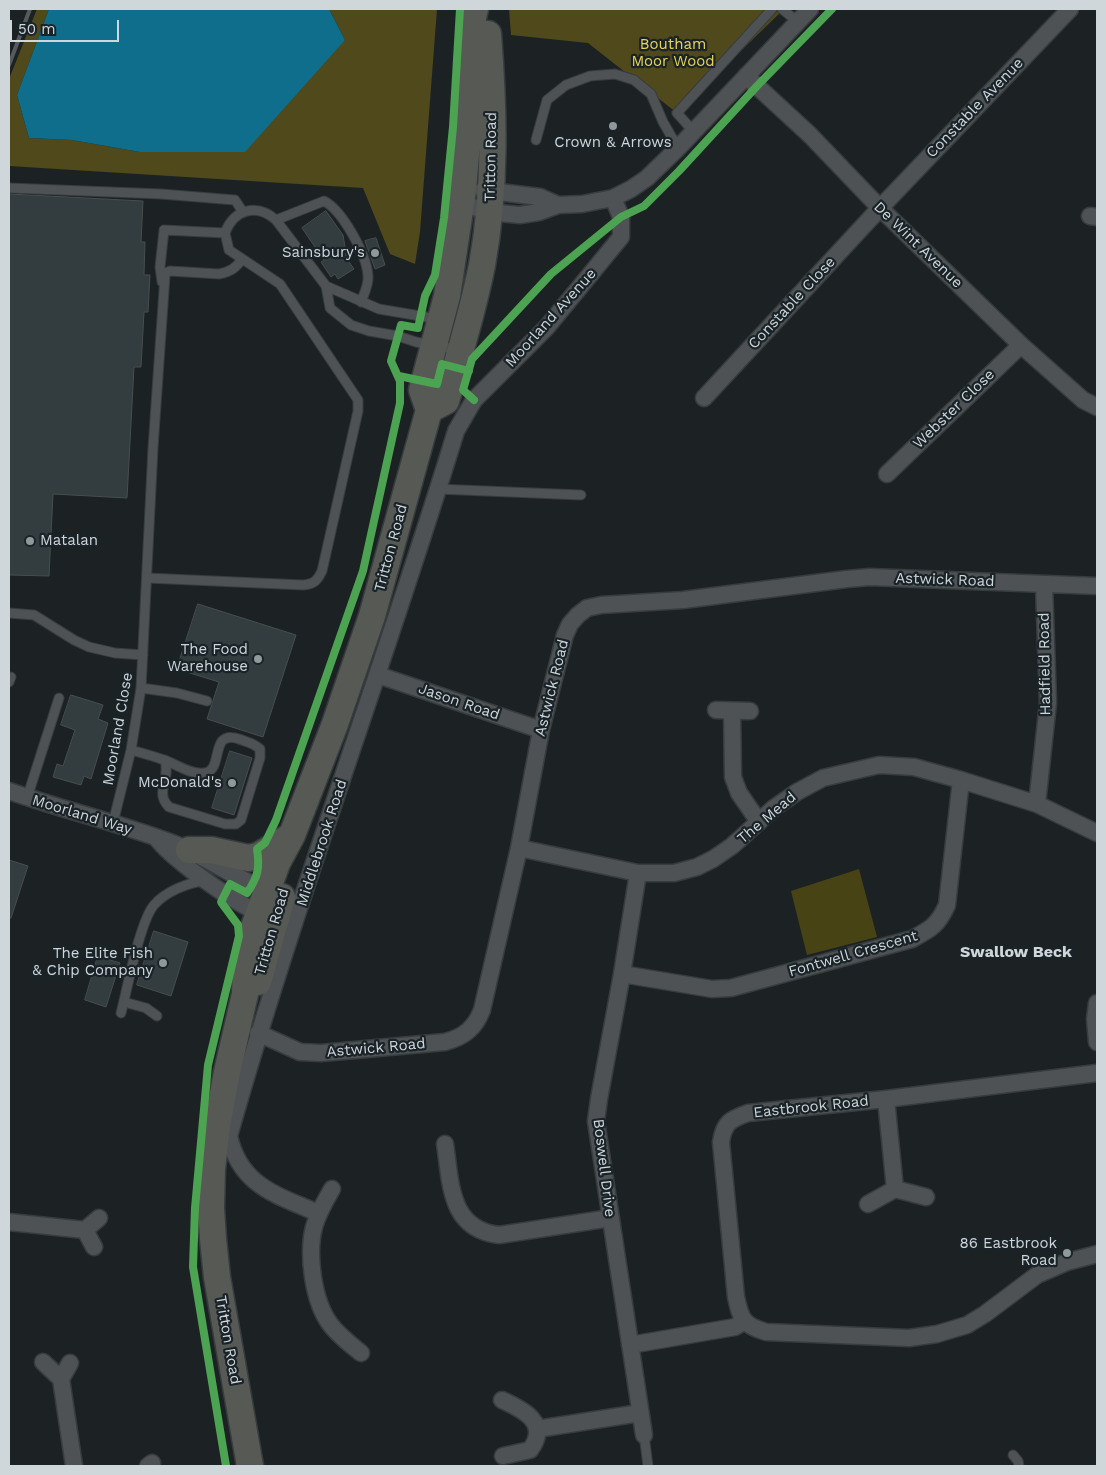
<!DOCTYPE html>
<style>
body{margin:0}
#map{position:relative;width:1106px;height:1475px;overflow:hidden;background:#1c2224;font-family:"Work Sans",sans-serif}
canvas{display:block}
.frame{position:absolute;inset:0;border:10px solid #d0d7da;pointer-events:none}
.scale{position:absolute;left:10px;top:20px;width:109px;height:22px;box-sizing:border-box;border:2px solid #d0d7da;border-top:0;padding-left:6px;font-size:15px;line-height:18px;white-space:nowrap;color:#d0d7da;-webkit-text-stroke:4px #192328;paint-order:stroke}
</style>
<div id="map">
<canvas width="1106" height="1475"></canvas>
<div class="frame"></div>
<div class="scale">50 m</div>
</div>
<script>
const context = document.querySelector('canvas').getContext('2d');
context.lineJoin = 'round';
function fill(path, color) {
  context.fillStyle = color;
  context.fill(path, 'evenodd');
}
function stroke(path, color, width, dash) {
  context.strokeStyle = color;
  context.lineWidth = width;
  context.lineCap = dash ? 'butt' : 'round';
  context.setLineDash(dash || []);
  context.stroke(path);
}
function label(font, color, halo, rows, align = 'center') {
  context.font = font + ' "Work Sans",sans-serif';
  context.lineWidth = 4.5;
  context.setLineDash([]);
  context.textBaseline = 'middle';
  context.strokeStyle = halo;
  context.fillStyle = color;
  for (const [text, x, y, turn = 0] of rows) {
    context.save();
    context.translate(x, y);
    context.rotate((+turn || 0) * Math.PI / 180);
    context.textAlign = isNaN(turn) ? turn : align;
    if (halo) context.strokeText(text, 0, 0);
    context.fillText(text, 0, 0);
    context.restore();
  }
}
const green = new Path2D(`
 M859,869L877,937L807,955L791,891Z`);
const forest = new Path2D(`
 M37,9H49L17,95L29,138L72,140L140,152L345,40L329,9H437L420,232L415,264L390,254L363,188L9,166V79Z
 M509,9H784L677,113L588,43L511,35Z`);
const water = new Path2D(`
 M49,9H329L345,40L245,152H140L72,140L29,138L17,95Z`);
const building = new Path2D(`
 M9,194L143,201L141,242H145L144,275H150L148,312H144L141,367H134L127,498L53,494L49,576L9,575Z
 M326,211L343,235L347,259L354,269L338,279L335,274L331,277L321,262L324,260L302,228Z
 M376,238L385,265L375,269L365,241Z
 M198,604L296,635L263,737L207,719L219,682L177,669Z
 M71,695L103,705L98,719L108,723L91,779L84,776L81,785L53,777L57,764L63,766L75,730L61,725Z
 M230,751L252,758L234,815L212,808Z
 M9,860L28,866L11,918H9Z
 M154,931L188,942L171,996L137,985Z
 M98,956L120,963L106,1007L85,1000Z`);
const service = new Path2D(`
 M782,9L798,22
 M694,132L677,113L772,9
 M536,140L547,100L566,85L590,76L615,74L634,80L651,94L663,122L678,148
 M9,188L161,194L235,200L243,212
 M276,220L324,201C342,210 367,255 368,276C369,284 364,294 361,302
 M162,282L160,267L164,230L225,233
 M326,286L379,309L438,319
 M438,489L581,495
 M147,578L303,585C314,584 317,581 322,571L358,411V400L280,284L229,250L225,233C234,209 257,203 276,220L326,286L330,308L351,325L369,331L398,336L416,342L460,350
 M9,613L34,615L74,640L89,647L115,653L143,655
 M9,682L11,677
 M141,688L177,693L207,701
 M131,750C142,753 153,756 164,760C176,764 191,775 204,773C225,771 208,729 239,739C247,742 254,743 260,749V758L241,820L236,824H225L169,807C154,792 171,780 165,760
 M27,798L59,698
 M113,823L131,750L141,688L153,448L165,276L166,273L170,271L219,274C230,272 236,268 242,259
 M124,1002L146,1008L157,1016
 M121,1013C127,990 140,921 154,905C166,891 188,883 206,880
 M644,1435L648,1466
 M1013,1455L1018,1461L1019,1466`);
const minor = new Path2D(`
 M746,76L810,135L880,208L1021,345L1083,400L1097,407
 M483,190L540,197L558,205
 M461,203L489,212L520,215L539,212L558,205L582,204L613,198L631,189L647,178L678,148L810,9
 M1090,216L1097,217
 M704,398L880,208L1070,9
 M887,474L1021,345
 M378,675L541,730
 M716,710L750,711
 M732,711L733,777L739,793L759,822
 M9,791C63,810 119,823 172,843C207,856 239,882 274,893
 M1037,804L1048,703L1044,584
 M158,840C177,863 237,905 266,916
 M519,848L638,873H674L697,867L713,859L732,846L774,808L797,792L823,778L879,765L914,767L961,780L1037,804L1097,833
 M638,873L622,974L599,1099L596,1121L644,1435
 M622,974L712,989L731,988L912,939C931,929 938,925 947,905L961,780
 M1097,1003L1095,1019L1097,1042
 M258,1033L300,1052L321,1053L445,1042C464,1037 475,1028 482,1010L519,848L541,730L565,635L570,624L578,615L587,608L601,605L683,600L847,579L870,577L1097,586
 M1097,1073L886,1099L748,1113C731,1119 724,1122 721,1142L736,1297C741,1320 743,1325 766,1332L909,1338L937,1334L967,1325L985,1314L1037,1275L1067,1262L1097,1254
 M886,1099L895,1189L926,1197
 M445,1144C451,1183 449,1229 499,1235L611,1218
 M332,1189C325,1201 318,1213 314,1227C307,1254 313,1301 330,1324C338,1335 350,1344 361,1353
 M868,1204L895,1189
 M318,1213C277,1195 240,1186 229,1136C296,899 384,667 456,431L474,400L547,327L621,237V217L613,198
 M9,1222L85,1230L99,1218
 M85,1230L94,1247
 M630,1345L735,1327L743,1322
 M43,1362L61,1379
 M70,1363L61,1379L74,1466
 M502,1400C524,1410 550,1423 530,1450L503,1456
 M537,1429L640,1413
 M148,1466L152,1463`);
const primary = new Path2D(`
 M429,410L446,401C459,356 473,311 482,265C496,189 494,111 488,34
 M189,850H211L248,858L258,856L291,836
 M258,982L282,897
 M250,1466L217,1277L213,1239L211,1208L212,1169L217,1126L227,1072L245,994L246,960L253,930L277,863L292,835L335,724L372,616L429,410L422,390L447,296L463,190L472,84L473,17L475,9`);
const rail = new Path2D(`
 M9,65L30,9`);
const cycleway = new Path2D(`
 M399,376L437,384L442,364L469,371
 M474,400L463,390L472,359L551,274L621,217L644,206L679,171L757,86L832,9
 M226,1466L193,1267L195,1208L208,1065L239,936L238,925L221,902L230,884L247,893C258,877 260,868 257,849L265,843L276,820L363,571L400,403V381L391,361L401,325L418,328L425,296L435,275L444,218L453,127L460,9`);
const markers = [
 [613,126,5,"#91989a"],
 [375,253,5,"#91989a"],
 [30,541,5,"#91989a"],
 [258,659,5,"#91989a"],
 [232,783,5,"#91989a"],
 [163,963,5,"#91989a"],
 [1067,1253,5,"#91989a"]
];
const parkNames = [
 ["Boutham",673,45],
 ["Moor Wood",673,62]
];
const streetNames = [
 ["Constable Avenue",975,108,-46],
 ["Tritton Road",491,157,-89],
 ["De Wint Avenue",918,245,44],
 ["Constable Close",792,303,-47],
 ["Moorland Avenue",551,318,-48],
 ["Webster Close",954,409,-44],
 ["Tritton Road",391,548,-75],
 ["Astwick Road",945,580,2],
 ["Hadfield Road",1045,664,-91],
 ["Astwick Road",552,688,-76],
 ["Jason Road",459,702,19],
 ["Moorland Close",118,729,-80],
 ["Moorland Way",82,815,17],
 ["The Mead",767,818,-40],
 ["Middlebrook Road",322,843,-72],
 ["Tritton Road",272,932,-74],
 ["Fontwell Crescent",853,954,-16],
 ["Astwick Road",376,1048,-5],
 ["Eastbrook Road",811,1107,-6],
 ["Boswell Drive",604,1168,83],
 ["Tritton Road",228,1340,80]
];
const poiNames = [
 ["Crown & Arrows",613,143,"center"],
 ["Sainsbury's",365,253],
 ["Matalan",40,541,"left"],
 ["The Food",248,650],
 ["Warehouse",248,667],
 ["McDonald's",222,783],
 ["The Elite Fish",153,954],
 ["& Chip Company",153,971],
 ["86 Eastbrook",1057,1244],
 ["Road",1057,1261]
];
const neighbourhoodNames = [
 ["Swallow Beck",1016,952]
];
fill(green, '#484314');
fill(forest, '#4f491b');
fill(water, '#0e6e8b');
fill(building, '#333d40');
stroke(building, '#484d4e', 1);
stroke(service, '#373c3e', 11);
stroke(minor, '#373c3e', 19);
stroke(primary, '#373c3e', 29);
stroke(service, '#4e5254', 9);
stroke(minor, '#4e5254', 16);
stroke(primary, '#575954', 26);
stroke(rail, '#575a5b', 4);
stroke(cycleway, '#4ca352', 8);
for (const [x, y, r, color] of markers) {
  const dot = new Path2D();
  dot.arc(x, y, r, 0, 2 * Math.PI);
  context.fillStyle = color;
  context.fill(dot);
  stroke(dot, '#192328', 2);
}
label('15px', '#ead752', '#192328', parkNames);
label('15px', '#d0d7da', '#192328', streetNames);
label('15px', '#d0d7da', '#192328', poiNames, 'right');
label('bold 16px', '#d0d7da', '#192328', neighbourhoodNames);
</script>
